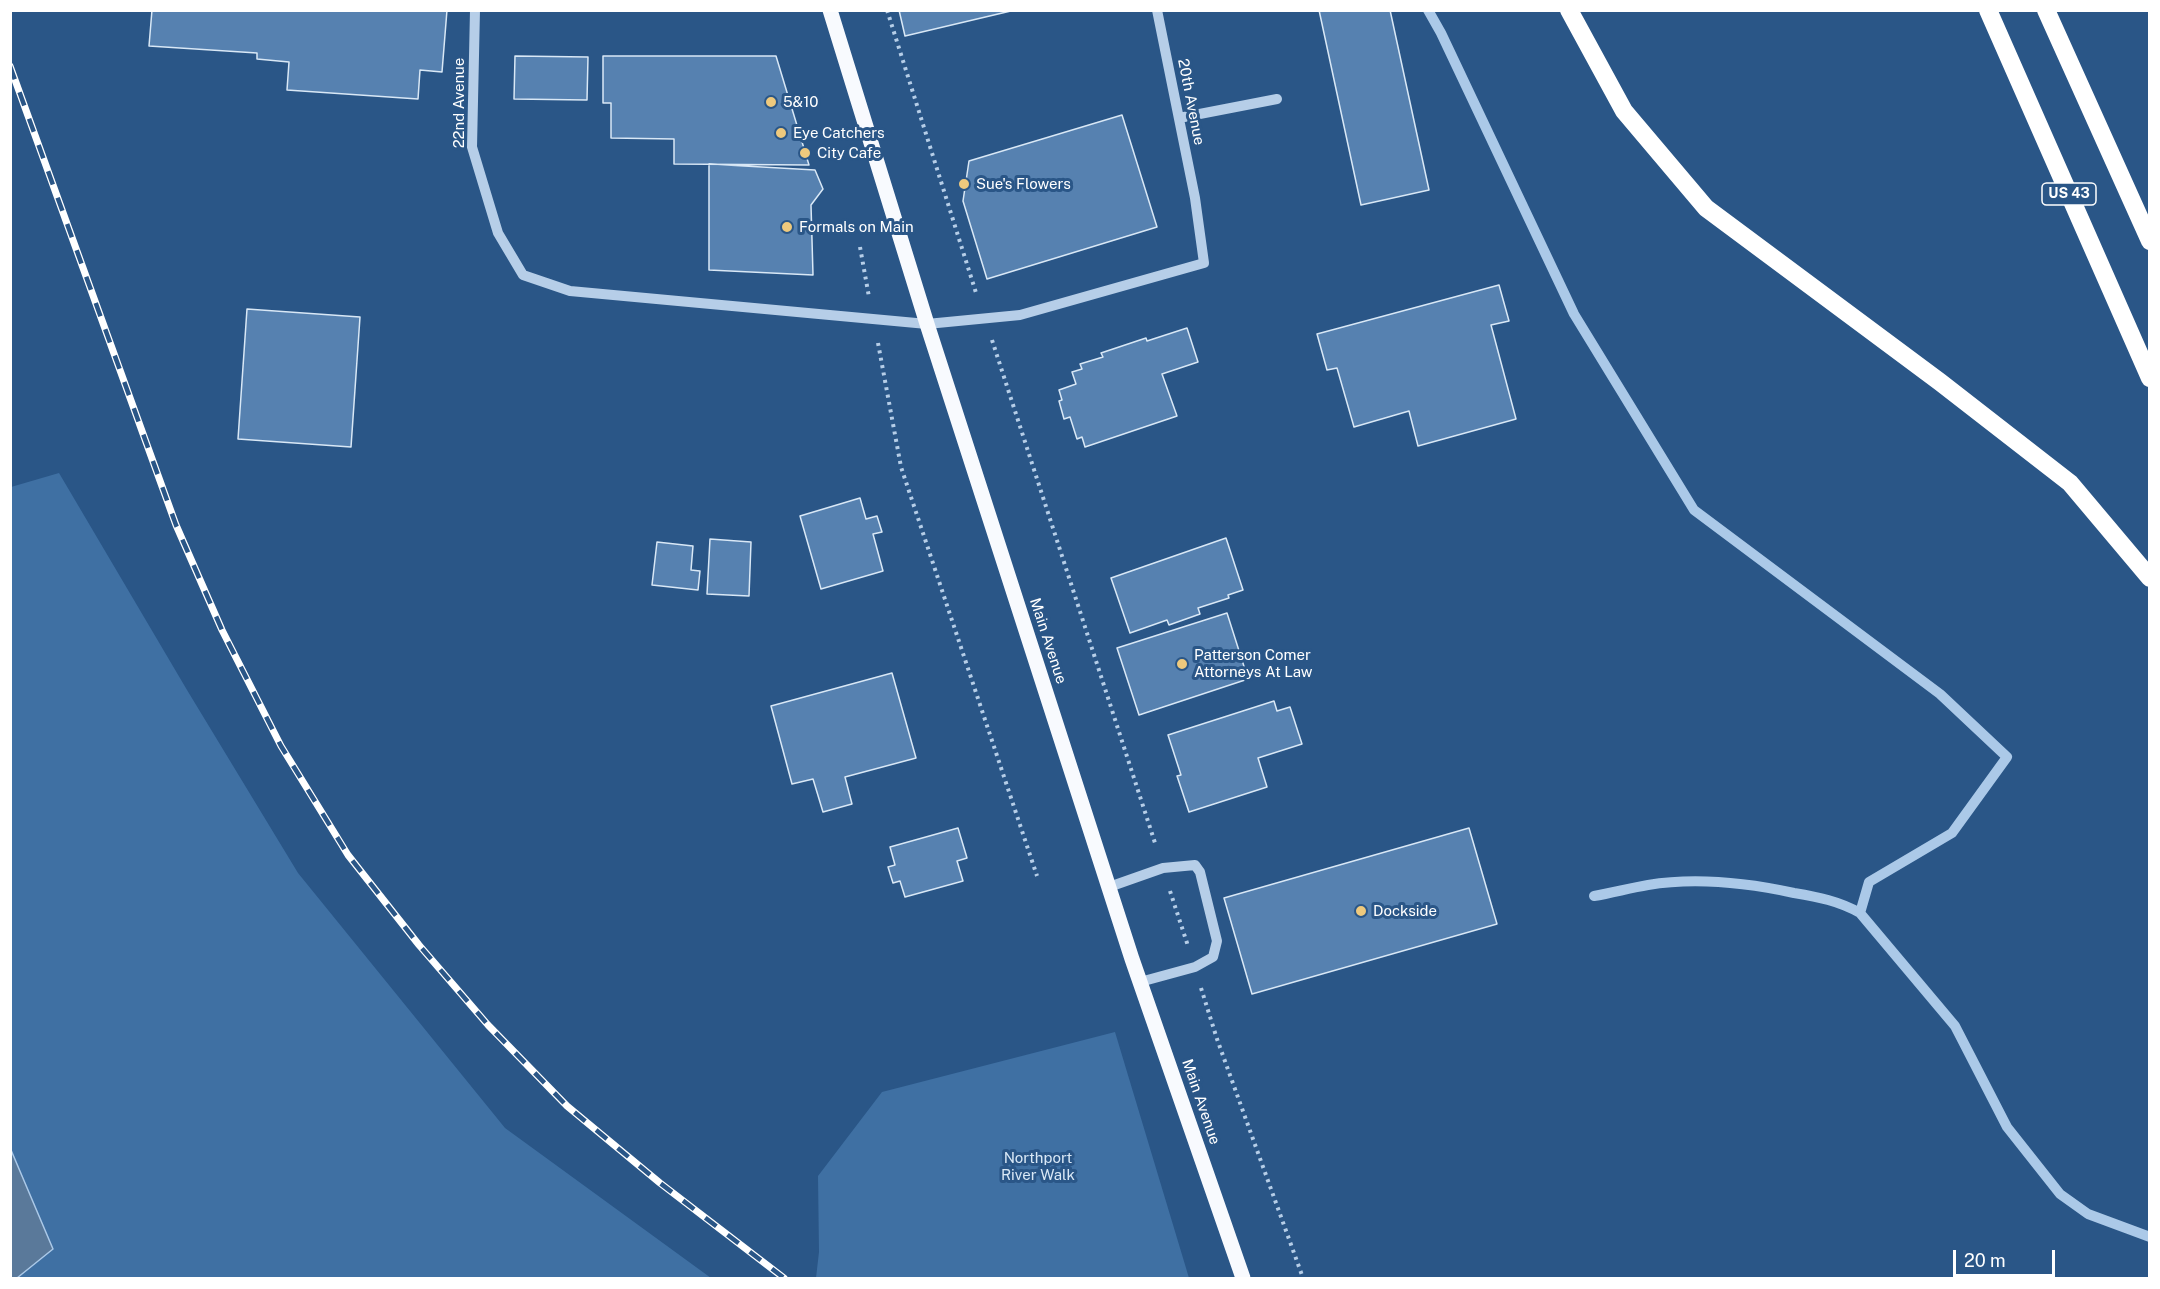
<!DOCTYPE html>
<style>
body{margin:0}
#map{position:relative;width:2160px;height:1289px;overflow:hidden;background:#2a5687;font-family:"Public Sans",sans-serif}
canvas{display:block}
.frame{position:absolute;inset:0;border:12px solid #fff;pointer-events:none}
.scale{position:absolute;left:1953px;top:1250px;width:102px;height:27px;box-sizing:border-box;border:3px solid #fff;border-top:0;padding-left:8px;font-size:18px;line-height:21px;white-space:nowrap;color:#fff;-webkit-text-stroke:4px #2a5687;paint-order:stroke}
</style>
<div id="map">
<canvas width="2160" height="1289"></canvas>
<div class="frame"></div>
<div class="scale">20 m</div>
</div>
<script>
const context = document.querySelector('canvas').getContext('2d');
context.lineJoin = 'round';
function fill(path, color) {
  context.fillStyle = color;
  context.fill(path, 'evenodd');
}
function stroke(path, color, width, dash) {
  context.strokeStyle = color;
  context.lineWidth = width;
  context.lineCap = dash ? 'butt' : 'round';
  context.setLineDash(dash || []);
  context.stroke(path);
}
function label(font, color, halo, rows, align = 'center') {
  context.font = font + ' "Public Sans",sans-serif';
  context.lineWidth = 6;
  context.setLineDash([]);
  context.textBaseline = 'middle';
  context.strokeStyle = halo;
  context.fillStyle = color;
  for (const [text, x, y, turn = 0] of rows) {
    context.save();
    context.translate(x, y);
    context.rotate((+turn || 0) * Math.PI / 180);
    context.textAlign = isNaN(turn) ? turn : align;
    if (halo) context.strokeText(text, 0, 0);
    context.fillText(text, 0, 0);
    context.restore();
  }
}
const green = new Path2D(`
 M59,473L187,690L298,873L505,1128L711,1278H11V487Z
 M1115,1032L1189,1278H816L819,1252L818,1176L882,1092Z`);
const water = new Path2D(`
 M11,1150L53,1249L17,1278H11Z`);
const stream = new Path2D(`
 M1428,10L1441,33L1574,314L1694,510L1940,694L2007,757L1952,833L1869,882L1860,913L1955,1026L2007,1127L2060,1194L2088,1214L2150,1237
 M1594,896C1612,893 1630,888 1648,885C1696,877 1748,883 1794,893C1818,897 1839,901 1860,913`);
const building = new Path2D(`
 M152,10H447L442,72L420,70L418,99L287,90L289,62L257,59V53L149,46Z
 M899,10H1015L905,36Z
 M1319,10H1390L1429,190L1361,205Z
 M515,56L588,57L587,100L514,99Z
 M603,56H776L809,165L674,164V139L611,138V103H603Z
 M1122,115L1157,227L987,279L963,201L969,161Z
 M709,164L815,170L823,189L811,205L813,275L709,270Z
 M1499,285L1509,321L1491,325L1516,419L1418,446L1409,411L1354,427L1337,368L1327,370L1317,334Z
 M247,309L360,317L351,447L238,439Z
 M1187,328L1198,362L1162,374L1177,416L1085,447L1082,437L1077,439L1070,417L1064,419L1059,401L1062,400L1059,390L1076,384L1072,372L1082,369L1080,364L1103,357L1101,353L1146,338L1147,341Z
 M860,498L866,519L877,516L882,532L873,534L883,571L821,589L800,516Z
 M1226,538L1243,590L1228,595L1229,598L1198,608L1200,614L1169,625L1167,620L1130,633L1111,578Z
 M710,539L751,542L749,596L707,594Z
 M657,542L693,546L691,570L700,571L698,590L652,585Z
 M1227,613L1248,679L1139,715L1117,648Z
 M892,673L916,758L845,777L852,804L823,812L813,779L792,784L771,706Z
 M1274,701L1277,711L1290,707L1302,744L1258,758L1267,787L1189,812L1177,776L1181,775L1168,735Z
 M958,828L967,858L957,861L963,881L905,897L900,881L893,883L888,867L895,865L890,847Z
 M1469,828L1497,924L1252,994L1224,898Z`);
const path = new Path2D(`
 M887,10L977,296
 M860,247L869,297
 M992,340L1156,846
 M878,343L901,467L1037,876
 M1170,891L1188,946
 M1201,988L1217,1039L1303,1278`);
const minor = new Path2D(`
 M475,10L472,147L498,233L523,275L570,291L927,324L1020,315L1204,263L1195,198L1157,10
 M1179,118L1277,99
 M1109,887L1163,868L1195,865L1200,872L1217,941L1213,957L1195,967L1140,982`);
const major = new Path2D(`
 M830,10L927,324L1132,959L1243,1278`);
const highway = new Path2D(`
 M1569,10L1624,111L1706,208L1940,382L2070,483L2150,578
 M1988,10L2150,378
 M2046,10L2150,241`);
const rail = new Path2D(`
 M10,66L176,525L222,630L281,746L348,855L419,945L488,1025L567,1106L660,1183L784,1278`);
const markers = [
 [771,102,6,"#eec97d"],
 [781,133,6,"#eec97d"],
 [805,153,6,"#eec97d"],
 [964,184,6,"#eec97d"],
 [787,227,6,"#eec97d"],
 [1182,664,6,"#eec97d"],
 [1361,911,6,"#eec97d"]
];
const shields = [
 [2069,194,54]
];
const shieldNames = [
 ["US 43",2069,194]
];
const poiNames = [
 ["5&10",783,102],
 ["Eye Catchers",793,133],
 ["City Cafe",817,153],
 ["Sue's Flowers",976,184],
 ["Formals on Main",799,227],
 ["Patterson Comer",1194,655],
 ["Attorneys At Law",1194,672],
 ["Dockside",1373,911]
];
const streetNames = [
 ["20th Avenue",1191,102,79],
 ["22nd Avenue",459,103,-90],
 ["Main Avenue",1048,641,72],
 ["Main Avenue",1201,1102,71]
];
const parkNames = [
 ["Northport",1038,1158],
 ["River Walk",1038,1175]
];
fill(green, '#3f70a3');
fill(water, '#5a799a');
stroke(water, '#abc9e8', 1.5);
stroke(stream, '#abc9e8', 10);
fill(building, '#5681b0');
stroke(building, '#d9e8f6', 1.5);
stroke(path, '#b6cee8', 4, [3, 4.5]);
stroke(minor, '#b6cee8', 10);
stroke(major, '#f8fafe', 15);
stroke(highway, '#fff', 18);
stroke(rail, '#fff', 7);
stroke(rail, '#2a5687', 4.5, [14]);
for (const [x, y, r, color] of markers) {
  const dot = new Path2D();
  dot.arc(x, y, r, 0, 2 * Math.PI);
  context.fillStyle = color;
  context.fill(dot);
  stroke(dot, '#2a5687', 2);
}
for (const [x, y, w] of shields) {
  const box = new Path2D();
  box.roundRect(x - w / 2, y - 11, w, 22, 4.5);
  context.fillStyle = '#2a5687';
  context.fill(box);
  stroke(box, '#fff', 1.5);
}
label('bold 14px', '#fff', null, shieldNames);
label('15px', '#fff', '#2a5687', poiNames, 'left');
label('15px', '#fff', '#2a5687', streetNames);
label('15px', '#d9e8f6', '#2a5687', parkNames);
</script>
